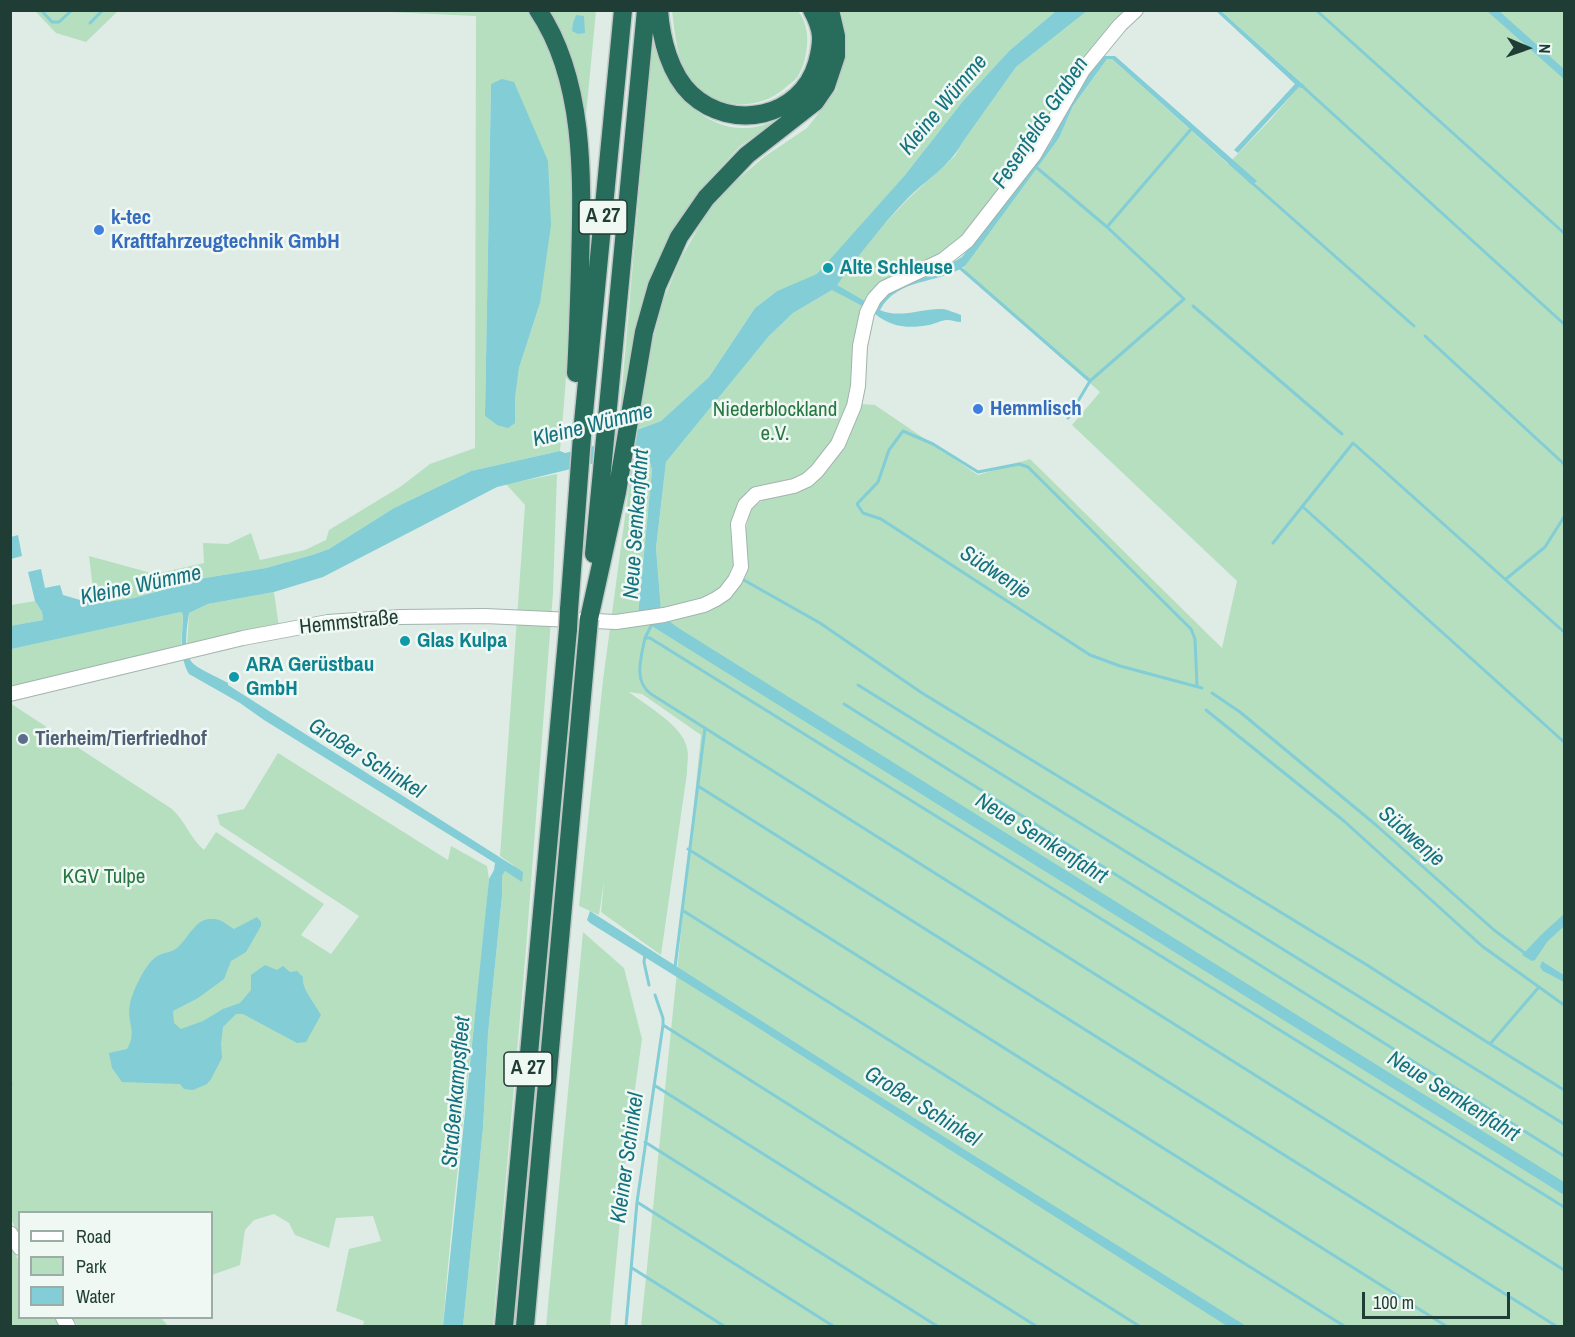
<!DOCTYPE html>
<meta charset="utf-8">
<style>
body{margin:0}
#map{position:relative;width:1575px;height:1337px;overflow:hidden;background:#dfece6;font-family:"Archivo Narrow",sans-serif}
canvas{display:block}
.frame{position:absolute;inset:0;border:12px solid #1f3d34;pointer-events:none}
.legend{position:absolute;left:18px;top:1211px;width:195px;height:108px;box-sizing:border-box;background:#f0f8f4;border:2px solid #9cada7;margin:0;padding:8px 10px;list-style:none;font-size:18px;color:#1f3d34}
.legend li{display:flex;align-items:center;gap:12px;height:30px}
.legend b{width:30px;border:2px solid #9cada7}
.north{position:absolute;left:1497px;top:18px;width:60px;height:60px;-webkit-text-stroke:4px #f0f8f4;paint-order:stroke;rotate:92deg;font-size:16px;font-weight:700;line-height:24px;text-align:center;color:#1f3d34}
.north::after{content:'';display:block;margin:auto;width:21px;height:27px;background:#1f3d34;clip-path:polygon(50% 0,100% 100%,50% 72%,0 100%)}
.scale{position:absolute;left:1362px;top:1292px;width:148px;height:27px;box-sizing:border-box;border:3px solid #1f3d34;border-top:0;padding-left:8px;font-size:18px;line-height:21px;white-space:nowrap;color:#1f3d34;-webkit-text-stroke:4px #f0f8f4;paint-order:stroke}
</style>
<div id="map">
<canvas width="1575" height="1337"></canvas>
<div class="frame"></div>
<ul class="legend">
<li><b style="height:8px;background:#fff"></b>Road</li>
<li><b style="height:16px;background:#b6dfc0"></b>Park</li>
<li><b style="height:16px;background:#82cdd6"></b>Water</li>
</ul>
<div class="north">N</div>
<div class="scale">100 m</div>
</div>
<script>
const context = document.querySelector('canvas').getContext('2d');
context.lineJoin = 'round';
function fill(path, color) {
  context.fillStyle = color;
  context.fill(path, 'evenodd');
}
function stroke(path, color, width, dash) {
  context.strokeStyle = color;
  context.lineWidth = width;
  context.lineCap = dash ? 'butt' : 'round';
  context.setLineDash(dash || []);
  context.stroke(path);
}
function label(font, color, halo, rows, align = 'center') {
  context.font = font + ' "Archivo Narrow",sans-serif';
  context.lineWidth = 5;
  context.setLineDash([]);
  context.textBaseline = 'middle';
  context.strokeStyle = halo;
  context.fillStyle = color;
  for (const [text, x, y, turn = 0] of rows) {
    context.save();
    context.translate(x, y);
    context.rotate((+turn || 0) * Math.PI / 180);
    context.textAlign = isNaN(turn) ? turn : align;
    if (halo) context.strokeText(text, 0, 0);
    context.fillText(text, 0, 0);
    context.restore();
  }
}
const green = new Path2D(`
 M35,11H118L86,42L56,33Z
 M367,11H529C537,24 546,37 551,51C571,96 572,151 573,200C574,284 567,367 560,451L471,471L394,508L329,549L312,555L266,568L205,578L134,598L94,605L83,601V591L93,589L89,556L155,574L204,563L203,543L228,544L251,533L260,560L305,550L326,540L329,530L400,487L430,464L475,448L476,16ZM491,84L540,303L519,368L515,399V422L497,425L485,416Z
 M547,11H596L584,136Z
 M672,11H798C806,21 808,33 807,45C806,56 804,66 798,76C795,81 789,84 785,88C757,113 710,109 689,77C676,57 675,33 672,11Z
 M834,11H1056L1009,51L963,101L905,175L817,275L777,291L755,308L709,377L661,421L637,430L645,371L663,301L681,258L715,199L764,157L807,128L837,89L833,83Z
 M1087,11H1131L1040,137L962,239L940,255L885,280L871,296L852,398L839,433L807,475L788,483L765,484L747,491C743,499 736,508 735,516C733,529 735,542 735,554C732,600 699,602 661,610L656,548L666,462L769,336L793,313L832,290L873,236L910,197L955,156L962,143L1016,67Z
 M1221,11H1564V975L1542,961L1564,982V1326H641L701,735L642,694L629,692C647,706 683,726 687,748C689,756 687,765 687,773L661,955L601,912L604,881L599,915L579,906L603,680L633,457H644L650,462L652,470L638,614L730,596L750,512C764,493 780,497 800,490C835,478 848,435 860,404L875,405L978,475L1030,459L1222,648L1237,581L1072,425L1100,392L962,271L975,250L1059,138L1073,106L1107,59H1112L1228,164L1271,119L1302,83Z
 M653,32C656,42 658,54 662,64C673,97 709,130 746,128C757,128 768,123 778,120L740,146L709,180L681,220L638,323L628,366L623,412H620Z
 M557,474L553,593L526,949L493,1326H463L483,1128L488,1034L502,896V876L505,871L522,881L513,865L500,856L525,505L506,484Z
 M274,592L279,627L187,646L189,613L208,604Z
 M35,601L42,612L43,620L11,626V605Z
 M181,612L183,614L181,648L11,687L10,649Z
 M10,703L172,809C187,823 189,837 204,850L216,832L324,904L301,935L331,954L359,916L220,825L217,815L244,809L278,753L448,860L451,846L487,866L489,879C476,1028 454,1177 443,1326H363L364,1321L336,1311L349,1249L381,1241L373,1216L336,1218L329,1248L295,1235L289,1223L274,1214L254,1220L245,1230L240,1265L212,1275V1212H20L19,1234L10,1218Z
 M583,932L624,968L642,1039L627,1147L610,1326H546Z
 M10,1245L19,1261L20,1318H55L61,1326H11Z
 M72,1318H161L168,1326H78Z`);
const water = new Path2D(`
 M1056,11H1087L1016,67L962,143C949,167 926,180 907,199C881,226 859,255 837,285L875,307L883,296L925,275L942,269L962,257L1051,142L1078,89L1095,65L1103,56H1115L1257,181L1252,185L1112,59H1107L1073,106L1059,138L965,266C937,285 898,277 880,310C900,319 922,308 943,309C949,310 955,313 961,315V322C956,322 952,320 947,320C941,320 935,324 929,325C908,329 891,327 875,314H872V311L832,290L793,313L769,336L666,462L656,548L661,610L666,619L680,629L1564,1182V1195L647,623L638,615L652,470L650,462L644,457H633L628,455L497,487L323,577L274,592L208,604L189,613C187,627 183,649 191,661C195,668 220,678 228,683V685L523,872L522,882L505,871L502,876V896L488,1034L483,1128L463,1326H443L489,879L494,870L495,863L264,720L240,703L189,674C178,655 183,634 183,614L181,612L11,649L10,626L43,620L42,612L35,601L28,572L41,569L45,588L60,585L63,595L94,604L134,598L205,578L266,568L312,555L329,549L394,508L471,471L560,451L565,453L630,437L637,430L661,421L709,377L755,308L777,291L817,274L905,175L963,101L1009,51Z
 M1216,11H1221L1305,86L1302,88L1299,87L1238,153L1234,150L1295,84Z
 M1487,11H1499L1564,69V79Z
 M576,15L584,16L585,33L578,34L572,31L573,23Z
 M502,79L514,82L548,161L551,225L540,303L519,368L515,399V423L508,428L497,425L485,416L491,84Z
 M18,535L22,556L11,559V537Z
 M590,911L871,1091L1246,1326H1227L749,1022L590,923L587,920Z
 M1564,914V926L1547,942L1535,960L1532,961L1522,955L1542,934Z
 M257,917L261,922V926L246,952L231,961L224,979L198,998L173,1011L174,1023L181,1029L203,1021L223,1009L240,1003L251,990V975L265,965L277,970L283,966L290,972L297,971L303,977C301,988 315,1004 321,1015L306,1042L297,1043L243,1014H236L223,1027L221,1044L222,1058L211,1079L207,1084L193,1090L184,1089L180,1084L122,1082L112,1068L109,1053L127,1049C138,1031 126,1022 130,1004C132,992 146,963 156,957C162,952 172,953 177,948C188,939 195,919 210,919C222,918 225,924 234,929Z
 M1542,961L1564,975V982L1543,971L1540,967Z`);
const stream = new Path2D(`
 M41,10L52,22H59L72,10
 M1316,10L1564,233
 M90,23L103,10
 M1301,85L1564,324
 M1036,167L1107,227L1184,299L1090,381L1068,418
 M1251,182L1414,326
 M1107,227L1192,128
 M959,267L1090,381
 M1193,306L1342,434
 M1425,336L1564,464
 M1303,507L1564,742
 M1273,543L1353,443L1564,632
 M742,579L820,623L922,693L1367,965L1490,1044L1539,987
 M1506,579L1545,547L1564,517
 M645,638L653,622
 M858,685L1564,1124
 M1197,686L1195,639L1191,629L1028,467L1019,464L978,472L933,444L903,431L889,450L878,482L857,504L863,513L881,519L1090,655L1120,666L1202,688
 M1212,693L1240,712L1376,825L1494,930L1526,954
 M844,704L1564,1156
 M1206,710L1344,821L1482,946L1564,1005
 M698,786L1556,1326
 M688,849L1446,1326
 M682,910L1344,1326
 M645,954L644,962L649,985
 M675,967L705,728
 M663,1025L1139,1326
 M1490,1044L1564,1090
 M10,1084H11
 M654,1085L1036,1326
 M645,1142L937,1326
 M637,1202L833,1326
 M1564,1207L650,638H645C641,658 633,681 651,694L1564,1270
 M632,1268L724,1326
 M626,1326L637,1202L663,1025V1018L655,995`);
const minor = new Path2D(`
 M10,694L243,638L328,622L400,617L485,616L616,622L664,615L704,605L716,599L725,593L735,580L741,567L738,524L745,505L756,494L794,486L807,480L817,471L838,444L854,406L858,386L860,346L867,313L874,299L884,288L943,260L967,241L1034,155L1083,70L1120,25L1136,10
 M10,1233L20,1248
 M63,1318L68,1326`);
const highway = new Path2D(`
 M538,10C587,83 582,185 580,268C579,303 578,338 576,373
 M659,10C661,39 670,74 691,94C732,132 801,118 817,63C823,41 823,30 812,10
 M594,554L646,10
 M569,610L583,423L623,10
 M589,619L617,492L644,332L657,286L679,237L706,198L747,155L815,102L826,86L836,56V36L830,10
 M504,1326L568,629
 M525,1326L588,630`);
const highwayBridge = new Path2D(`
 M568,629L569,610
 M588,630L589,619`);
const markers = [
 [99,230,6,"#3f7fe0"],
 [828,268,6,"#0f9aa8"],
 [978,409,6,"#3f7fe0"],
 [405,641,6,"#0f9aa8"],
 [234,677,6,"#0f9aa8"],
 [23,739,6,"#5c6f8a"]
];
const shields = [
 [603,217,48],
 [528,1069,48]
];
const shieldNames = [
 ["A 27",603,217],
 ["A 27",528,1069]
];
const shopNames = [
 ["k-tec",111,218],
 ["Kraftfahrzeugtechnik GmbH",111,242],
 ["Hemmlisch",990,409]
];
const cultureNames = [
 ["Alte Schleuse",840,268],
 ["Glas Kulpa",417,641],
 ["ARA Gerüstbau",246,665],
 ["GmbH",246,689]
];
const parkNames = [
 ["Niederblockland",775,410],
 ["e.V.",775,434],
 ["KGV Tulpe",104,877]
];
const streetNames = [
 ["Hemmstraße",349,623,-6]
];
const serviceNames = [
 ["Tierheim/Tierfriedhof",35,739]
];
const waterNames = [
 ["Kleine Wümme",944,105,-50],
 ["Fesenfelds Graben",1041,123,-56],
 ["Kleine Wümme",593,426,-14],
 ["Neue Semkenfahrt",637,524,-86],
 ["Südwenje",995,573,33],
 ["Kleine Wümme",141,586,-12],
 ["Großer Schinkel",366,759,32],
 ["Südwenje",1411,837,41],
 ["Neue Semkenfahrt",1041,839,32],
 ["Straßenkampsfleet",457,1092,-85],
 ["Neue Semkenfahrt",1453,1097,32],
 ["Großer Schinkel",922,1107,32],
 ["Kleiner Schinkel",628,1158,-82]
];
fill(green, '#b6dfc0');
fill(water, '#82cdd6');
stroke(stream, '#82cdd6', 3);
stroke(minor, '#a2b4ad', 16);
stroke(highway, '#c0c9c6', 21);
stroke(minor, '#fff', 14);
stroke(highway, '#286c5b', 18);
stroke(highwayBridge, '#c0c9c6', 21, []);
stroke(highwayBridge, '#286c5b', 18);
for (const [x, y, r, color] of markers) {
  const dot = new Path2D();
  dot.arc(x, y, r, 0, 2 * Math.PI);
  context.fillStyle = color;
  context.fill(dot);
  stroke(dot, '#f0f8f4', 2);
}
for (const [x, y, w] of shields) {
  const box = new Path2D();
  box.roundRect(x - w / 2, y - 17, w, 34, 4.5);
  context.fillStyle = '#f0f8f4';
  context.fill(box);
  stroke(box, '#1f3d34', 1.5);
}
label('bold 20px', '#1f3d34', null, shieldNames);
label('bold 21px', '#366cbe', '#f0f8f4', shopNames, 'left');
label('bold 21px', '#0d838f', '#f0f8f4', cultureNames, 'left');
label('21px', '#267742', '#f0f8f4', parkNames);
label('21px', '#1f3d34', '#f0f8f4', streetNames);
label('bold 21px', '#4e5e75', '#f0f8f4', serviceNames, 'left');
label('italic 22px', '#14717e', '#f0f8f4', waterNames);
</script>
